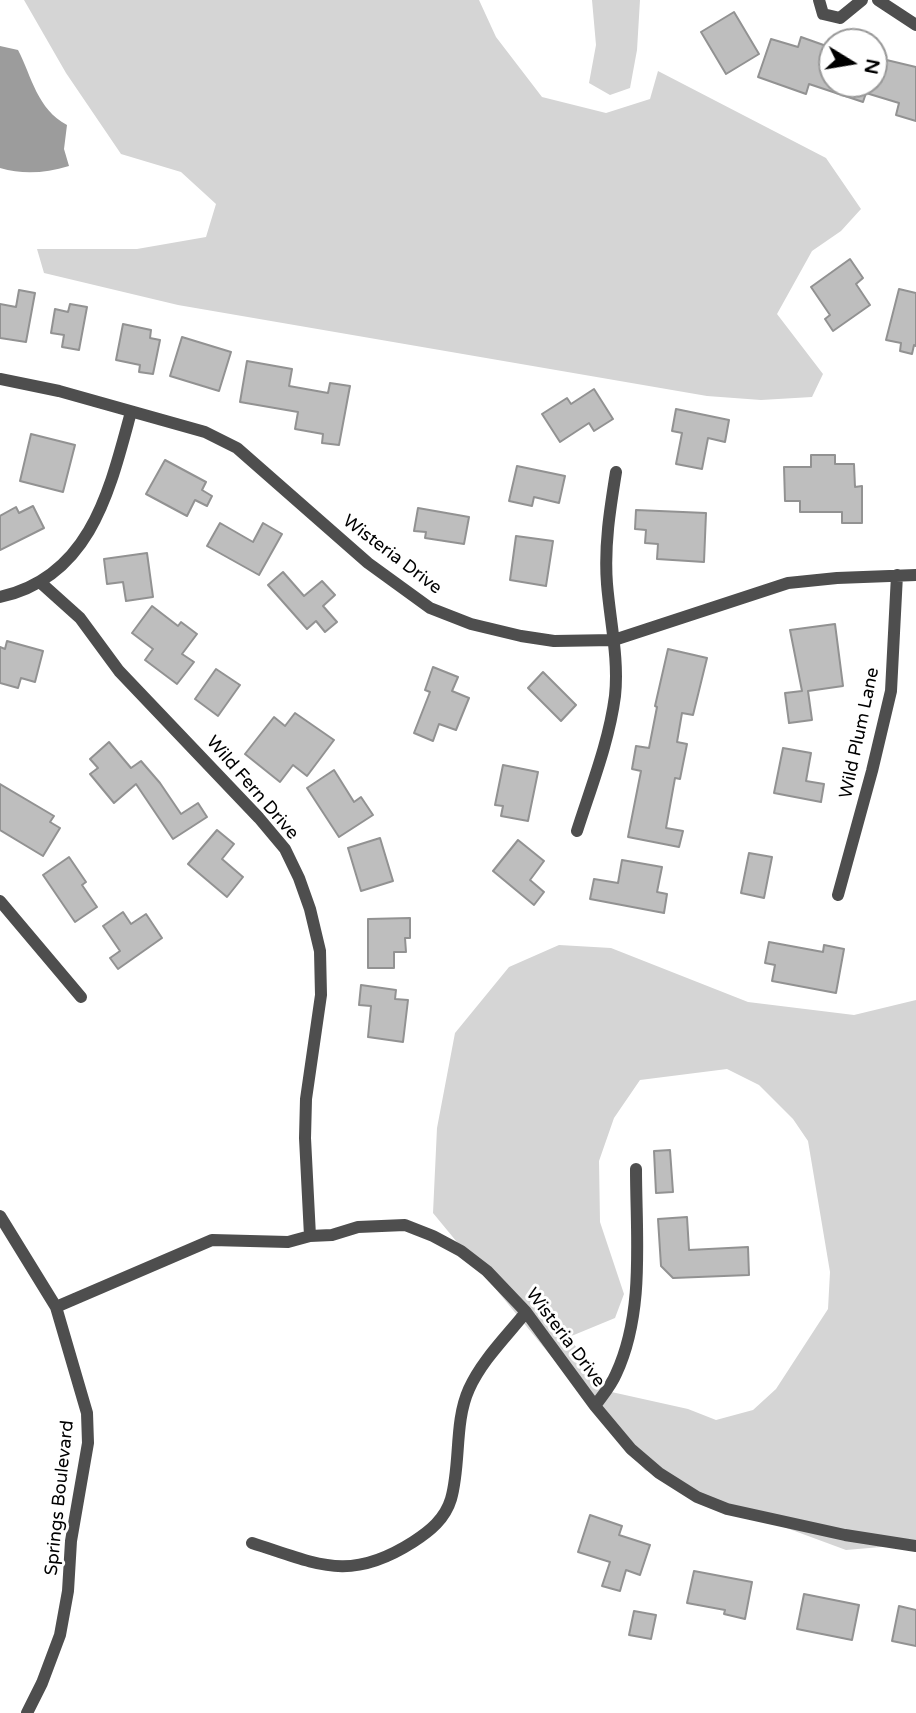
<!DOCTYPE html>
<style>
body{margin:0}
#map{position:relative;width:916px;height:1713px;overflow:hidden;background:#fff;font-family:"Varela Round",sans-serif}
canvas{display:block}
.north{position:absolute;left:818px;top:28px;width:70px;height:70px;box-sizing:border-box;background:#fff;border:2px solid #999;border-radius:50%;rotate:101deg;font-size:19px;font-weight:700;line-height:28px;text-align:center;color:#000}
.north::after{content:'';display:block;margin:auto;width:24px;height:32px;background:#000;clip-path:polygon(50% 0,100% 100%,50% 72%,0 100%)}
</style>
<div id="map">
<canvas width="916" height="1713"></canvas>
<div class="north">N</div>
</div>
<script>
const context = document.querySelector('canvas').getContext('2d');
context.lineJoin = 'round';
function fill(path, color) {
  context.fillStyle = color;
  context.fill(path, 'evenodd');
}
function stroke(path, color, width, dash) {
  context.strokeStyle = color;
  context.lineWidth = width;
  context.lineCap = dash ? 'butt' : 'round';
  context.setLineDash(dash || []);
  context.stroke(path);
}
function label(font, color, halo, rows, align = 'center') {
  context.font = font + ' "Varela Round",sans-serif';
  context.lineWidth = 6;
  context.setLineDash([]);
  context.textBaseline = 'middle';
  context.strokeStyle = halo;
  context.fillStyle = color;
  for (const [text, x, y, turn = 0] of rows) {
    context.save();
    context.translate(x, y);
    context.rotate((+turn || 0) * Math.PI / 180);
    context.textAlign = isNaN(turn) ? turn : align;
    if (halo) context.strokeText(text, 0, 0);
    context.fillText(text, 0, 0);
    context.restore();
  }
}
const green = new Path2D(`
 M24,0H479L496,37L542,97L606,113L650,99L658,71L826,158L861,209L841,231L812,251L777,314L823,374L812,397L761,400L707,396L178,305L44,273L37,249H137L206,237L216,204L181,172L121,154L66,73Z
 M592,0H640L637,50L630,88L610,95L589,83L596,45Z
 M559,945L611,948L748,1002L854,1015L916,1000V1544L846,1550L700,1496L645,1470L433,1213L437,1128L455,1033L509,967ZM727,1069L759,1085L793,1119L808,1141L830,1272L828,1309L776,1389L753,1410L716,1420L688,1409L607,1391L569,1337L615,1318L624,1294L600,1222L599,1161L614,1118L640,1080Z`);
const water = new Path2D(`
 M0,46L18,50C32,77 37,109 67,125L64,149L69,166C45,173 24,175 0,168Z`);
const building = new Path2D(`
 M734,12L759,54L726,74L701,32Z
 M801,37L832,48V84H874V57L916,67V121L896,115L899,103L866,93L863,102L809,84L806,94L758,77L771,39L798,47Z
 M850,259L863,278L856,284L870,305L833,331L825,319L830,315L811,287Z
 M899,289L916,293V346L914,345L912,354L900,351L901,343L886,340Z
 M19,290L35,293L26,342L0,338V304L16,307Z
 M70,304L87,307L79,350L62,347L64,335L51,333L55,309L68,312Z
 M123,324L151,330L150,338L160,340L153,374L139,372L140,365L116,360Z
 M182,337L231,352L219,391L170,376Z
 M247,361L292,369L289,386L328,393L330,383L350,386L339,445L322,443L323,434L295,429L298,412L240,402Z
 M594,389L613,419L594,431L589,423L560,442L542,414L567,398L571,404Z
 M676,409L729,420L725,442L708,438L702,469L676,464L682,433L672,431Z
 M31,434L75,445L63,492L20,481Z
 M811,455H835V464H854L855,487L862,486V523H842V512H800V501H785L784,467H811Z
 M165,460L206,482L202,490L212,496L207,506L195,500L187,516L146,494Z
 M517,466L565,476L559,503L534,497L532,506L509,501Z
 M33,506L44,528L0,550V516L16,507L19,513Z
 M418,508L469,517L464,544L425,538L426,532L414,531Z
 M636,510L706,513L704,562L657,559L658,544L645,543L646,530L635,529Z
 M220,523L253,542L263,523L282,534L259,575L207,546Z
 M516,536L553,541L546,586L510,580Z
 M147,553L153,597L126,601L123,582L107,584L104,559Z
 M283,572L304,596L322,581L335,595L323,606L337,622L325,632L316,621L307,629L268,585Z
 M152,606L178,626L181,622L197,634L182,654L194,662L177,684L145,660L153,649L132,633Z
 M835,624L843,686L808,691L812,720L789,723L785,693L802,691L790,630Z
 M7,641L43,651L35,682L21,678L18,688L0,683V647L5,649Z
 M668,649L707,658L693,715L682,713L677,742L687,744L680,779L675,778L666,828L683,831L679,847L628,837L641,771L632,769L636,746L649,748L657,707L655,706Z
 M433,667L458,677L452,691L469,698L456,730L439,724L433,741L414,733L430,692L425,690Z
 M216,669L240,685L218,716L195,699Z
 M543,672L576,705L561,721L528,688Z
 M295,713L334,740L307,776L293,765L280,782L245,754L274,717L285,726Z
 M109,742L131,768L141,761L160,783L181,814L198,803L207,817L173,839L136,784L114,803L90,774L98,768L90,759Z
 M783,748L811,753L806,781L824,784L821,802L774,793Z
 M503,765L538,772L528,821L501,816L503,806L495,805Z
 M334,770L354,802L361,797L373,815L339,837L307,788Z
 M0,784L54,816L50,822L60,828L43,856L0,830Z
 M217,830L234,844L222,859L243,877L227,897L188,864Z
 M380,838L393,881L361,891L348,848Z
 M518,840L544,861L530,880L544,892L534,905L493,871Z
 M749,853L772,857L764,898L741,893Z
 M69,857L86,882L82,885L97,907L75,922L43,875Z
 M622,860L662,867L657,892L667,894L664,913L590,899L594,879L618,883Z
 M123,912L131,924L146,914L162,938L118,969L110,958L120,951L103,926Z
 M410,918V938H405L406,952H394V968H368V919Z
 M769,942L823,952L824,945L844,949L836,993L772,981L775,965L765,963Z
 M361,985L396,990L395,999L408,1000L403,1042L368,1037L371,1006L359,1005Z
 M670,1150L673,1192L656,1193L654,1151Z
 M687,1217L689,1250L748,1247L749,1275L673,1278L661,1266L658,1219Z
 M590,1515L622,1526L619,1535L650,1545L640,1575L626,1570L620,1591L602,1586L610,1562L578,1552Z
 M694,1571L752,1582L745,1619L724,1614L725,1610L687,1603Z
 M804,1594L859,1605L852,1640L797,1629Z
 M899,1606L916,1610V1646L892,1641Z
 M634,1611L656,1615L651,1639L629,1635Z`);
const minor = new Path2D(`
 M819,0L823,14L840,18L862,0
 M878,0L916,25
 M0,379L59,391L205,432L237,448L368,563L430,608L471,624L521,636L554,641L614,640L788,583L837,578L916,575
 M41,583L80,618L119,671L259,818L285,849L299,878L310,909L320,951L321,995L306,1099L305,1138L310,1236
 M0,597C91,577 110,489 131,412
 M577,831C591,787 609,742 615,696C619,659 610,621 607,584C604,546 610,509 616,472
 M838,895L872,771L891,691L897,575
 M0,901L81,997
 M0,1216L56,1307L87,1413L88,1443L71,1541L68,1591L60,1635L42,1683L27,1713
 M56,1307L212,1240L288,1242L310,1236L332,1235L358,1227L405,1225L433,1236L461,1251L487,1271L526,1312L595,1406L631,1449L659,1473L697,1497L727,1509L845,1535L916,1546
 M595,1406C602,1396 611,1386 616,1374C645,1312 636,1236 636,1169
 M252,1543C318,1564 349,1583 413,1542C430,1531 445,1519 451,1499C461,1464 454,1422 469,1389C482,1360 507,1336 526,1312`);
const streetNames = [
 ["Wisteria Drive",392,555,37],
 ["Wild Plum Lane",860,733,-78],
 ["Wild Fern Drive",252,788,49],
 ["Wisteria Drive",565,1338,53],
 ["Springs Boulevard",60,1498,-84]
];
fill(green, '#d5d5d5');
fill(water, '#9c9c9c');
fill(building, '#bebebe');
stroke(building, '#929292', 2);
stroke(minor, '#4e4e4e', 12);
label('18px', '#000', '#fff', streetNames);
</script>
